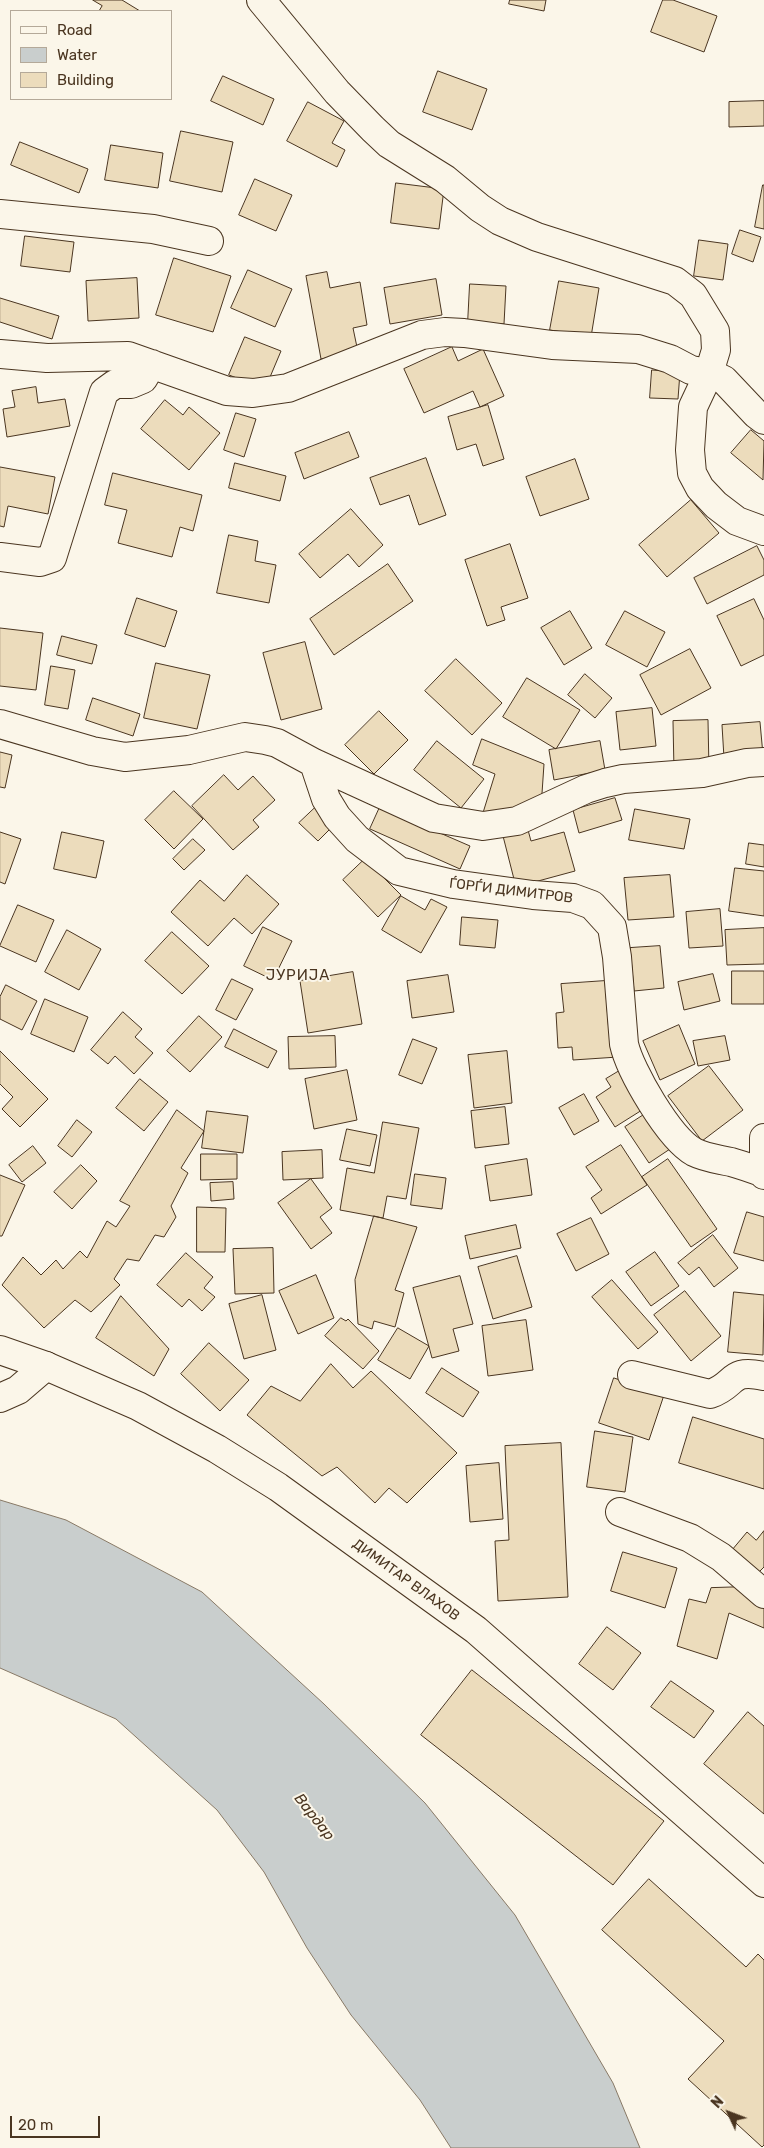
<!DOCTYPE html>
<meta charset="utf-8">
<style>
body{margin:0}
#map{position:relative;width:764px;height:2148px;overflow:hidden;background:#fbf6e9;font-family:Rubik,sans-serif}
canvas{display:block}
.legend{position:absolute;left:10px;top:10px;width:162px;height:90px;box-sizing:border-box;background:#fbf6e9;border:1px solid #b4a999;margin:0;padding:6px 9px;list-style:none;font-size:15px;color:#4a3520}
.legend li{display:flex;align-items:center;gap:10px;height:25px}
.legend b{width:25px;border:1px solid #b4a999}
.north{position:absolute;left:704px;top:2088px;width:50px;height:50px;-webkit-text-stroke:4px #fbf6e9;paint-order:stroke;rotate:313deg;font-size:14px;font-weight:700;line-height:20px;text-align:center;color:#4a3520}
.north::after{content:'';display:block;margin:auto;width:18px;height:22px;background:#4a3520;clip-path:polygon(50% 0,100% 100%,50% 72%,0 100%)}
.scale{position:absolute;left:10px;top:2116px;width:90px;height:22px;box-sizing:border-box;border:2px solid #4a3520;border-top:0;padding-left:6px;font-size:15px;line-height:18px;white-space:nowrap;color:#4a3520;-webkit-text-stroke:4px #fbf6e9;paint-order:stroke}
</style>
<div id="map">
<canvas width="764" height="2148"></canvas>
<ul class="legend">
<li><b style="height:6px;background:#fbf6e9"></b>Road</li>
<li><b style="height:14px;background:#c9cecd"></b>Water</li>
<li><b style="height:14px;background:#ecdcbc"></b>Building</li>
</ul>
<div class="north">N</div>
<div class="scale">20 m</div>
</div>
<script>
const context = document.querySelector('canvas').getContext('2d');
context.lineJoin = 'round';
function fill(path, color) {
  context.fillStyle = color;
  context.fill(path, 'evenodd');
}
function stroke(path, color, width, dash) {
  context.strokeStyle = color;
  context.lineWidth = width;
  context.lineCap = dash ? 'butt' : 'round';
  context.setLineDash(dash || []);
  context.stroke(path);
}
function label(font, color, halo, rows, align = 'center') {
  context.font = font + ' Rubik,sans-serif';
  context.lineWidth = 4;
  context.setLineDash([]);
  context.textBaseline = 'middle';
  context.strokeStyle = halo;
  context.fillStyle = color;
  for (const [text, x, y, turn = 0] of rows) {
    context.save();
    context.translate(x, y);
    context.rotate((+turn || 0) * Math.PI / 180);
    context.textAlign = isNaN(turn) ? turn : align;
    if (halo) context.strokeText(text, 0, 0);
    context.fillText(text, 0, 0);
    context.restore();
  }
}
const water = new Path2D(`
 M0,1500L66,1520L202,1592L324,1704L425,1803L515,1915L613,2083L640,2148H451L420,2100L351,2015L307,1948L264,1872L217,1810L116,1719L0,1668Z`);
const building = new Path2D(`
 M93,0H122L140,11H99L102,6Z
 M510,0H546L544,11L509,4Z
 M663,0H673L717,16L704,52L651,32Z
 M438,71L487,89L472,130L423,112Z
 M223,76L274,99L263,125L211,101Z
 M764,101V126L729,127V102Z
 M308,102L344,121L332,143L345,150L337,167L287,141Z
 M181,131L233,142L222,192L170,181Z
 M20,142L88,169L79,193L11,165Z
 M111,145L163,153L158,188L105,180Z
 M255,179L292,195L276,231L239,215Z
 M396,183L444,189L439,229L391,223Z
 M763,185H764V229L755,227Z
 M740,230L761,237L753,262L732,254Z
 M25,236L74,242L70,272L21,266Z
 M699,240L728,244L723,280L694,276Z
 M174,258L231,276L213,332L156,315Z
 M248,270L292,289L275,327L231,308Z
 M327,272L330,288L360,282L367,325L353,328L358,352L321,359L306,276Z
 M137,278L139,318L88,321L86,281Z
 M436,279L442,315L390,324L384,288Z
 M559,281L599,288L591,337L550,330Z
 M470,284L506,286L504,324L468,323Z
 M0,298L59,316L52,339L0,322Z
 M245,337L281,351L265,389L229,375Z
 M452,347L458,361L483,349L504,396L480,407L473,391L424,413L404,369Z
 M652,370L680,372L678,399L650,398Z
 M36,387L38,403L65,399L70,426L7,437L3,409L15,407L12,391Z
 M165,400L183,415L189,407L220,433L189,470L141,429Z
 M488,405L504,459L483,466L476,444L457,450L448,417Z
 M236,413L256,419L244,457L224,450Z
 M751,430L764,441L763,480L731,453Z
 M349,432L359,457L304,479L295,453Z
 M426,458L446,515L419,525L409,495L380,505L370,478Z
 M575,459L589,499L540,516L526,477Z
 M235,463L286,476L280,501L229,488Z
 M0,467L55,477L48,514L8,506L4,527L0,526Z
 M113,473L202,495L193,531L180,527L172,557L118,543L127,510L105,505Z
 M691,500L719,533L667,577L639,545Z
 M351,509L383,545L359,567L348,554L320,578L299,554Z
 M229,535L258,541L255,561L276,565L269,603L217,593Z
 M510,544L528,598L501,607L505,620L487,626L465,560Z
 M757,546L764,560V575L707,604L694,578Z
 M388,564L413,601L334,655L310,619Z
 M137,598L177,611L165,647L125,634Z
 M754,599L764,620V655L741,666L717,616Z
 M570,611L592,648L564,665L541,628Z
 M625,611L665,632L647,667L606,645Z
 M0,628L43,633L36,690L0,686Z
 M62,636L97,645L92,664L57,655Z
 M305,642L322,709L281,720L263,653Z
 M690,649L711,688L661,715L640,675Z
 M456,659L502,703L472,735L425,691Z
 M156,663L210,675L197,729L144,718Z
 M51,666L75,670L68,709L45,705Z
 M585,674L612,698L595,718L568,695Z
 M527,678L580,710L556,749L503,717Z
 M93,698L140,714L133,736L86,720Z
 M652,708L656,746L620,750L616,712Z
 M379,711L408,740L374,774L345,745Z
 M708,720L709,770L674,771L673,721Z
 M760,722L763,755L724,758L722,725Z
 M482,739L544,764L541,808L482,816L495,774L473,765Z
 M437,741L484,779L461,808L414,770Z
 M600,741L605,770L554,780L549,750Z
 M0,752L12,755L5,788L0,787Z
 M224,775L238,790L253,776L275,800L253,820L259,827L233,850L192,806Z
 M174,791L203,819L174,849L145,820Z
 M615,798L622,820L579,833L573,810Z
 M317,806L335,824L318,841L299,823Z
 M380,807L470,846L460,869L370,829Z
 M635,809L690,819L684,849L629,840Z
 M528,830L531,841L564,832L575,871L516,887L503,836Z
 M0,832L21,839L5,884L0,882Z
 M62,832L104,841L96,878L54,869Z
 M193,839L205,850L184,870L173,859Z
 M749,843L764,845V867L746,864Z
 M365,859L401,895L378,917L343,880Z
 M735,868L764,871V916L729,911Z
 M247,875L279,904L252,934L234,918L208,946L171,912L200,880L224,901Z
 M670,875L674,917L628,920L624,878Z
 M401,896L425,910L431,899L447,907L421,953L382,930Z
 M18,905L54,920L36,962L0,946Z
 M720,909L723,946L689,948L686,912Z
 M462,917L498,920L495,948L460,945Z
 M263,927L292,941L273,980L244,966Z
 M764,928V964L727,965L725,930Z
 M67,930L101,949L79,990L45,972Z
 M172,932L209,966L182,994L145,961Z
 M660,946L664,988L634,991L630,948Z
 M732,971H764V1004H732Z
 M353,972L362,1024L308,1033L300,981Z
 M713,974L720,1001L684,1010L678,982Z
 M448,975L454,1012L412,1018L407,981Z
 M232,979L253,989L236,1020L216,1010Z
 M605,981L609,1032H617L618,1057L573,1060L572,1047L558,1048L556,1013L564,1012L561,984Z
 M6,985L37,1001L22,1030L0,1019V997Z
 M45,999L88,1017L74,1052L31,1034Z
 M123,1012L142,1029L135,1037L153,1053L134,1074L115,1056L108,1064L91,1050Z
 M199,1016L222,1037L190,1072L167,1051Z
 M679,1025L695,1064L660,1080L643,1041Z
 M234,1029L277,1051L268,1068L225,1047Z
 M335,1036L336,1067L289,1069L288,1037Z
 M725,1036L730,1060L698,1066L693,1041Z
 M413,1039L437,1048L422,1084L399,1075Z
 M0,1051L48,1099L20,1127L2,1109L13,1097L0,1084Z
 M507,1051L512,1103L474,1108L468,1055Z
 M709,1066L743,1110L702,1141L668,1096Z
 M626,1067L650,1105L615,1127L596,1097L611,1087L606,1079Z
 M347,1070L357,1120L314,1129L305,1079Z
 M140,1079L168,1102L144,1131L116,1108Z
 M584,1094L599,1121L574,1135L559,1108Z
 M505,1107L509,1144L475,1148L471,1111Z
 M653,1109L676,1145L649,1163L625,1127Z
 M177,1110L204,1131L181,1168L188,1173L171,1206L176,1217L164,1237L155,1235L139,1261L127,1259L114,1279L120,1285L91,1312L75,1300L44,1328L2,1285L23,1257L41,1275L56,1260L63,1269L80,1251L87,1258L107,1221L116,1227L130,1206L120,1201Z
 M207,1111L248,1116L243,1153L202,1148Z
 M77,1120L92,1132L72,1157L58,1146Z
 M383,1122L419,1128L406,1199L387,1196L383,1218L340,1210L347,1168L374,1173Z
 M347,1129L377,1135L370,1166L340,1160Z
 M621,1145L647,1185L601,1214L591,1198L602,1190L586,1167Z
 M33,1146L46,1163L22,1182L9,1165Z
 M322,1150L323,1178L283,1180L282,1152Z
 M201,1154H237V1179L201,1180Z
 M527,1159L532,1195L490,1201L485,1166Z
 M668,1159L717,1229L691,1247L642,1177Z
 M81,1165L97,1181L72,1209L54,1192Z
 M415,1174L446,1178L442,1209L411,1205Z
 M0,1175L25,1185L2,1236H0Z
 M311,1179L332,1208L320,1217L332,1233L311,1249L278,1203Z
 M233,1182L234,1199L211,1201L210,1183Z
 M197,1207L226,1208L225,1252H197Z
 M747,1212L764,1217V1261L734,1253Z
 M374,1216L417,1227L395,1290L404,1293L395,1327L374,1321L372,1329L358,1324L355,1280Z
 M591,1218L609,1254L576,1271L557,1234Z
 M516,1225L521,1248L470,1259L465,1236Z
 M713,1235L738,1268L714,1287L699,1267L689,1275L678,1263Z
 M273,1248L274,1293L235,1294L233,1249Z
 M655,1252L679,1286L651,1306L626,1272Z
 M186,1253L213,1277L204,1288L215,1297L202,1311L189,1299L182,1307L157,1285Z
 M517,1256L532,1307L493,1319L478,1267Z
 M316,1275L334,1318L298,1334L279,1291Z
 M460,1276L473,1324L453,1329L459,1351L432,1358L413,1288Z
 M612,1280L658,1332L638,1349L592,1297Z
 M685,1291L721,1336L691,1361L654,1315Z
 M734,1292L764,1295L763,1355L728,1352Z
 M262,1295L276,1350L244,1359L229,1304Z
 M121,1296L169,1349L154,1376L96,1338Z
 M341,1318L346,1321L348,1319L379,1351L363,1369L325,1336Z
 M526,1320L533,1370L488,1376L482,1326Z
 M398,1328L429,1346L410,1379L378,1360Z
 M209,1343L249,1380L220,1411L181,1374Z
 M331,1364L353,1388L371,1371L457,1453L407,1503L389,1488L375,1503L337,1467L322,1476L247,1415L271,1386L300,1401Z
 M442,1368L479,1392L463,1417L426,1393Z
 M614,1378L664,1395L649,1440L599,1423Z
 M693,1417L764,1439V1489L679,1463Z
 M595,1431L633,1437L625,1492L587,1487Z
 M561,1443L568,1597L498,1601L495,1541L509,1540L505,1446Z
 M499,1463L503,1519L470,1522L466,1466Z
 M764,1531V1567L759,1572L732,1550L747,1532L756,1540Z
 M623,1552L677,1568L665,1608L611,1591Z
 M739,1587L764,1603V1628L729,1613L717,1659L677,1646L689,1599L706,1603L711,1588Z
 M607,1627L641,1653L613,1690L579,1664Z
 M472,1670L664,1821L613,1885L421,1735Z
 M671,1681L714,1711L694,1738L651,1707Z
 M748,1712L764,1726V1814L704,1764Z
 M649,1879L746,1967L758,1954L764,1960V2145L762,2147L688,2079L724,2041L602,1930Z`);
const minor = new Path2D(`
 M261,0L337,92L373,129L389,144L445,179L480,208L500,221L537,237L675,281L693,295L715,331L716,350L709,373L693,407L690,450L692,473L700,488L716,505L737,521L764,531
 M0,214L153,229L209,241
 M0,354L47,358L128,356L227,391L253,393L288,388L422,335L445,332L464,333L552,345L638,349L670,359L691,370L709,373L724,380L756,414L764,420
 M0,557L40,562L52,558L104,392L115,384H131L143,379L152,364
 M0,724L92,751L125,757L189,750L245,737L265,740L277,743L314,763L434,818L483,826L517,821L586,789L605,783L623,779L702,773L747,763L764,762
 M314,763L326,799L337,817L357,839L399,871L453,884L533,895L573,898L592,905L612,927L617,957L624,1044C630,1071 669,1138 694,1152C706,1158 718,1159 731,1162C742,1165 753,1169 764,1173
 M764,1138V1175
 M632,1375L710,1394C737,1385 728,1368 764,1376
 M0,1398L18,1390L46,1366
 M620,1512L690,1538L721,1557L764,1594`);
const secondary = new Path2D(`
 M0,1350L46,1366L138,1406L217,1449L278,1487L476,1630L764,1883`);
const streetNames = [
 ["ЃОРЃИ ДИМИТРОВ",511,891,7],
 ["ДИМИТАР ВЛАХОВ",406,1580,36]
];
const neighbourhoodNames = [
 ["ЈУРИЈА",298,976]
];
const waterNames = [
 ["Вардар",314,1817,52]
];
fill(water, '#c9cecd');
stroke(water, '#887966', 1);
fill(building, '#ecdcbc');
stroke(building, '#4a3520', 1);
stroke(minor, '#4a3520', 30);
stroke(secondary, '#4a3520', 30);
stroke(minor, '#fbf6e9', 28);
stroke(secondary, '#fbf6e9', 28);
label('14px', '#4a3520', '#fbf6e9', streetNames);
context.letterSpacing = '1px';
label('15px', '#4a3520', '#fbf6e9', neighbourhoodNames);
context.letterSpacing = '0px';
label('italic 15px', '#4a3520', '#fbf6e9', waterNames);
</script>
